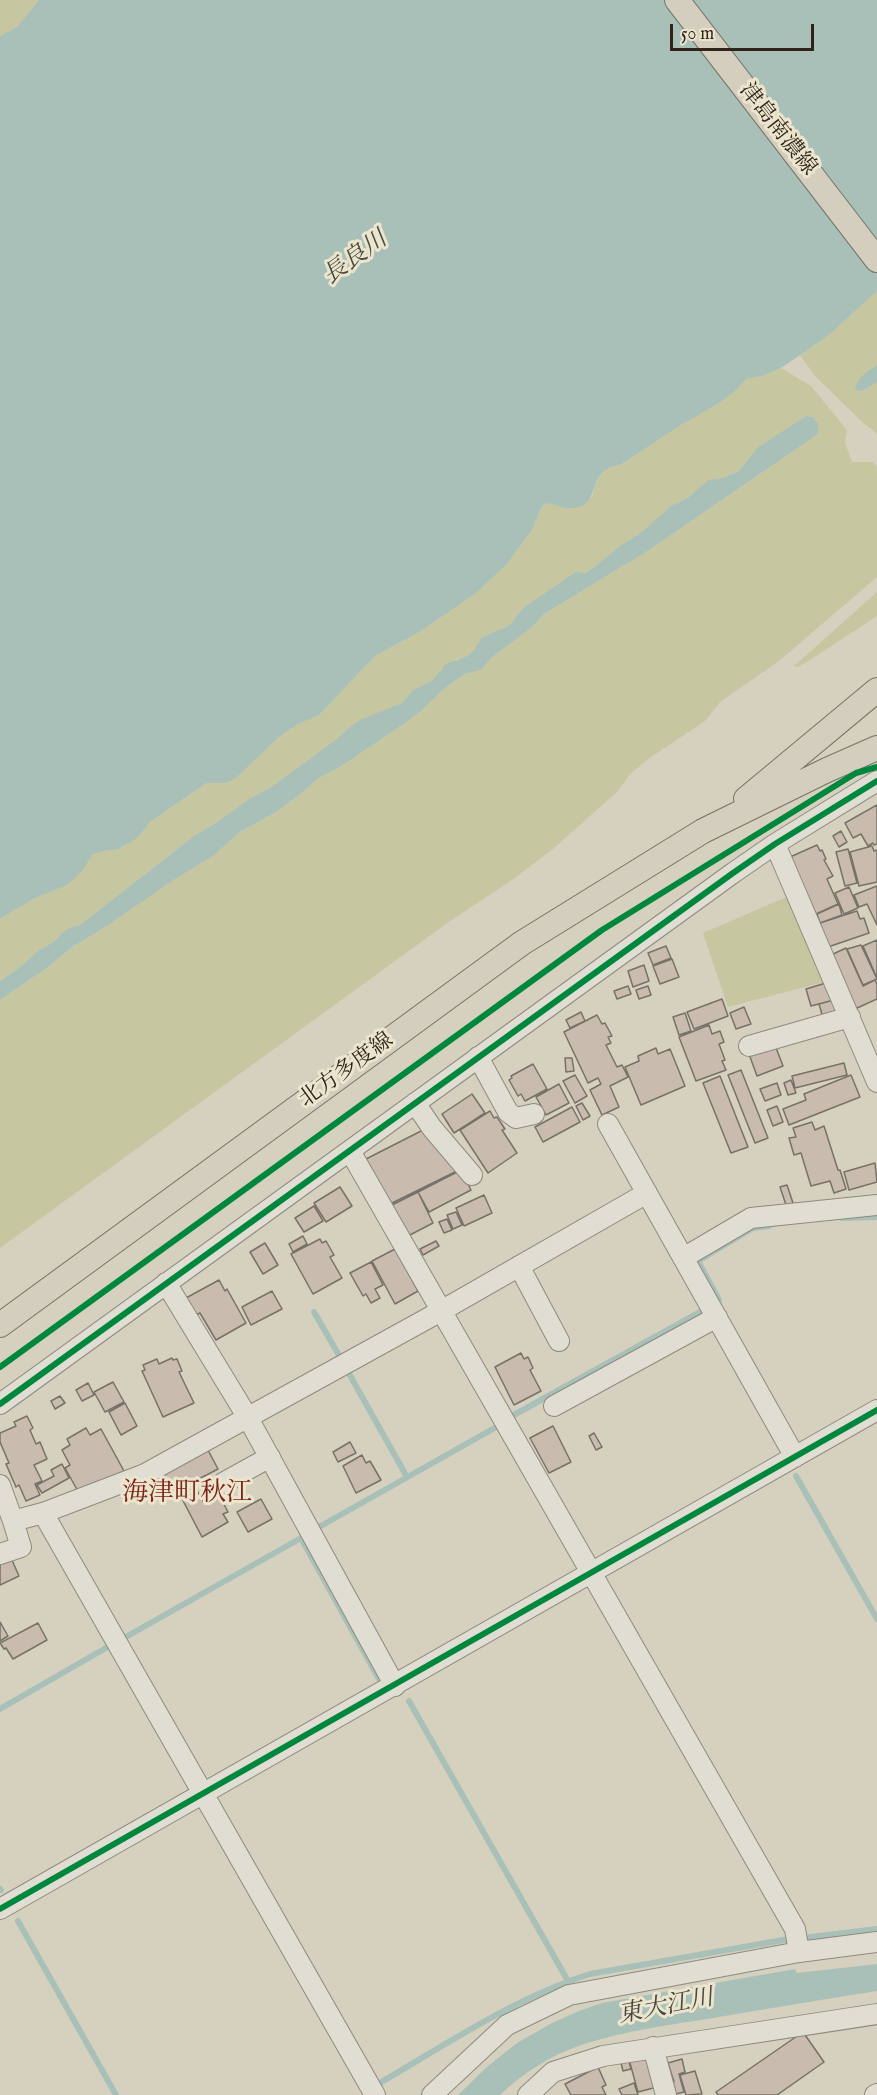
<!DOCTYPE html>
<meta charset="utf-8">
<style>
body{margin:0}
#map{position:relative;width:877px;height:2095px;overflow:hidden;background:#d6d1be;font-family:"IM FELL English",serif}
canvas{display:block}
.scale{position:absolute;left:670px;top:24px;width:144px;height:27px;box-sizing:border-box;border:3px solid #302319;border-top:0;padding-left:8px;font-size:18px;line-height:21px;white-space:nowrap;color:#302319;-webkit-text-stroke:4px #ebe5ce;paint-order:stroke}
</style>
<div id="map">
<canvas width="877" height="2095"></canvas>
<div class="scale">50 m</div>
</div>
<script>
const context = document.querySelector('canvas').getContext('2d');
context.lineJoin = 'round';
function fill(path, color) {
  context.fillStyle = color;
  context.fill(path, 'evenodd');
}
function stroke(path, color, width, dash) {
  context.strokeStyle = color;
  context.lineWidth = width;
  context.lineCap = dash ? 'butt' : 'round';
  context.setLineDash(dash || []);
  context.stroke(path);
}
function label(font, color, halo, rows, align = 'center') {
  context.font = font + ' "IM FELL English","Noto Serif JP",serif';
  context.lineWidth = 6;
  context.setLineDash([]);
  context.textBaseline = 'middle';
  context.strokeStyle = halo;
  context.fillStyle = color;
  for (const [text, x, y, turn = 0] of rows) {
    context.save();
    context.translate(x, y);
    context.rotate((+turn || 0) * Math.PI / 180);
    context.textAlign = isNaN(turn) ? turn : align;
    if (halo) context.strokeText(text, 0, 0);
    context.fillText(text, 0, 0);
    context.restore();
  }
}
const green = new Path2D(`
 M0,0H39L17,27L0,36Z
 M877,291V365L872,368L862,391L877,382V434L860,420L815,376L800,355L829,335Z
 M781,368L811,386L847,430L845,443L852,462H873L877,467V577L779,661L720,702L705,721L648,759L630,774L618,791L553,849L512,880L450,921L0,1248V1000L48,967L72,947L110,924L169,882L213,856L240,832L276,812L299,795L319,778L343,765L405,723L421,711L446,687L465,674L481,670L491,658L531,628L544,614L649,550L818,434V424L813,417L806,416L758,447L739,471L723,478L708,480L689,497L671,506L643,531L617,548L596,566L522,609L510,625L481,638L475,650L467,658L456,659L441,669L437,677L432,681L413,690L402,703L349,728L334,741L270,788L249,799L219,821L194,836L80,925L66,929L52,943L39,950L19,968L0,981V919L33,899L67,885L92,855L104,851L120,849L136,838L150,822L196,790L207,783H226L236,778L279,737L298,723L319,715L375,656L421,631L476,593L506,565L532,530L542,506L548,502L565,508L592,497C597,480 600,467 620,465L681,425L716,405L734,392L745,379L762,376Z
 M877,592V616L807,662L797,667L794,666Z
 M791,895L828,981L728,1007L703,933Z`);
const water = new Path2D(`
 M39,0H877V291L829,335L781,368L762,376L746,379L734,392L716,405L681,425L620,465C584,469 604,507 571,508C563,509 556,504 548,503L542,506L532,530L506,565L476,593L421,631L375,656L319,715L298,724L279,737L236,778L226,783H207L196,790L150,822L137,838L119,849L104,851L92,855L82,871L67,885L33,899L0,919V36L17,27Z
 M877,365V382L862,391L855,390C857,377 867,372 877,365Z
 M806,416L813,417L818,424V434L649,550L544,614L531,628L491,658L481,670L465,674L446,687L421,711L405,723L343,765L319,778L299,795L276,812L240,832L213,856L170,882L110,924L72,947L48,967L0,1000V981L19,968L39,950L52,943L66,929L80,925L194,836L219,821L249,799L270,788L334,741L349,728L360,720L402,703L413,690L432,681L446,664C466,655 470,661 481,638L510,625L522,609L576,572L585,573L596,566L617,548L643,531L671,506L689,497L708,480L723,478L739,471L758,447Z
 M877,1964V1991C818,2000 760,2010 701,2020C657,2027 610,2033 568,2050C543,2060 519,2077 500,2095H458L488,2066L517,2043L552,2023L579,2011L602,2003L795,1969L797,1973Z`);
const stream = new Path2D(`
 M842,1218L877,1217
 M719,1300L698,1261L753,1228L769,1226
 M314,1312L340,1357
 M349,1369L347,1370L407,1477
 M512,1416L702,1311L705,1316
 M796,1476L877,1619
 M319,1527L498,1426
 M124,1638L301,1538L379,1679
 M409,1701L568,1981
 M0,1709L111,1645
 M0,1889L1,1890
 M18,1921L116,2095
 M810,1937L877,1929
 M378,2084C445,2045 516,1997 590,1974L789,1939`);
const building = new Path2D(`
 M877,805V844L874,845L873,843L868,846L861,834L853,838L845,823Z
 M841,831L847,842L839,847L833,836Z
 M817,845L820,851L822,850L826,859L824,860L833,876L827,879L838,904L816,914L790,857Z
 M872,846L874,851L877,850V882L859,886L850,852Z
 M848,849L857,883L845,886L836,852Z
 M877,886V925L867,904L859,907L854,895Z
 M849,887L858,908L844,914L835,893Z
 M839,904L842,915L820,923L817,914Z
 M857,911L860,919L864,918L869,933L828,947L820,923Z
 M877,940V978L863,946Z
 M861,945L877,979L863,985L847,949Z
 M666,946L671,958L653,965L648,953Z
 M846,948L863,986L875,980L877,984V999L855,1009L831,955Z
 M672,959L679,977L660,984L653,966Z
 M644,965L649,981L633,987L628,971Z
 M829,982L834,1000L811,1006L806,989Z
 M628,986L631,994L617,999L614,991Z
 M648,986L651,995L639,999L636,990Z
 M722,999L728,1016L694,1029L687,1012Z
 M834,1000L838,1014L823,1018L819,1004Z
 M744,1007L751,1024L736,1029L730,1013Z
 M581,1012L585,1021L570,1028L566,1020Z
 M685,1013L691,1031L679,1035L673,1017Z
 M597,1015L602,1024L605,1023L612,1036L608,1037L611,1043L606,1045L617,1067L622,1065L628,1077L610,1086L619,1107L602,1115L590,1090L601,1084L598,1078L588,1083L564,1032Z
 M709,1025L712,1034L720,1031L724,1042L719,1044L725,1060L722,1061L726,1070L696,1081L679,1037Z
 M775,1045L783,1066L757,1076L749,1054Z
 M656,1048L658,1054L670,1049L685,1086L641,1105L625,1067L639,1061L638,1056Z
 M565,1058H572L574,1071L566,1072Z
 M844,1063L847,1075L795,1088L792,1076Z
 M533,1064L547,1089L525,1101L521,1094L518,1096L509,1080L512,1078L511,1076Z
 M741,1070L768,1138L755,1143L728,1075Z
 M575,1075L587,1096L575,1103L563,1081Z
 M851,1075L860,1097L789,1125L783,1109L806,1100L804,1094Z
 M720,1076L748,1147L731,1153L703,1083Z
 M791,1080L796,1093L788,1095L784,1083Z
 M777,1083L781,1095L765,1101L760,1089Z
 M559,1084L569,1103L546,1115L536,1097Z
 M472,1094L485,1113L454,1133L442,1114Z
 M582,1103L590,1116L583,1120L576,1106Z
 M777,1106L783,1122L773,1126L767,1110Z
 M572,1107L580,1122L543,1142L535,1127Z
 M490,1111L494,1118L497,1117L505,1129L502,1130L517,1153L488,1173L460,1130Z
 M812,1122L815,1130L824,1126L838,1170H840L846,1189L834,1193L830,1181L811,1186L801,1153L794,1155L789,1138L796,1137L793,1128Z
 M427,1128L459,1170L388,1205L366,1159Z
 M875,1163L877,1182L849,1190L844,1172Z
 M461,1170L471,1190L429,1212L418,1192Z
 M787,1185L794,1206L787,1208L780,1187Z
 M340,1187L352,1206L326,1222L314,1203Z
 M418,1192L433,1223L406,1237L390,1206Z
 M484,1195L492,1213L464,1226L456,1208Z
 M314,1206L323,1221L304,1232L295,1218Z
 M456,1212L462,1225L453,1229L447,1215Z
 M447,1219L452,1230L444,1233L439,1222Z
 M303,1236L307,1244L293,1252L289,1244Z
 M320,1239L322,1243L326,1241L334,1255L330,1257L342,1278L313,1294L291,1254Z
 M436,1241L439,1246L423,1255L420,1249Z
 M265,1243L278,1265L263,1274L250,1252Z
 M395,1249L418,1291L395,1304L372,1261Z
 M371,1262L383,1285L375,1289L380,1298L371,1303L366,1294L363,1296L350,1273Z
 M219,1280L225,1291L227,1289L246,1323L216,1340L200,1313L196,1315L186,1298Z
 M272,1291L282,1309L251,1325L242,1307Z
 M521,1353L524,1359L528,1357L533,1368L530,1370L541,1391L514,1405L495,1367Z
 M172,1358L173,1360L177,1359L182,1371L179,1372L194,1403L163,1417L142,1371L145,1370L143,1365L157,1359L159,1364Z
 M113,1382L124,1402L105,1412L94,1392Z
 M88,1383L94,1395L82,1401L76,1390Z
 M60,1396L65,1403L55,1409L51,1401Z
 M125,1403L137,1426L121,1435L109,1412Z
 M27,1416L33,1428L30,1430L36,1444L40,1442L47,1459L34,1465L42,1481L35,1484L40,1495L26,1501L19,1485L16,1487L6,1464L9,1463L0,1442V1433L16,1426L14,1422Z
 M553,1426L571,1462L549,1473L530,1438Z
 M86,1428L90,1435L101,1429L124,1471L80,1495L65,1468L70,1465L62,1450L70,1445L67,1439Z
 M594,1433L602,1447L596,1450L589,1436Z
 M350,1442L356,1453L338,1462L333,1452Z
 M208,1450L218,1469L174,1492L164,1473Z
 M362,1455L366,1463L370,1461L381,1480L356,1493L343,1466Z
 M62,1464L69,1478L42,1493L37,1485L54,1476L51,1470Z
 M195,1487L204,1503L219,1495L228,1512L223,1514L228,1522L202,1537L180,1495Z
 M261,1499L272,1519L248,1532L237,1512Z
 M11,1558L19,1576L0,1585V1563Z
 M0,1622L8,1636L0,1641Z
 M38,1623L47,1640L13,1659L6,1648L4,1649L0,1643Z
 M803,2032L824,2062L777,2095H718L716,2092Z
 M648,2052L657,2087L638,2092L628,2056Z
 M628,2057L631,2069L623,2071L620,2059Z
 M682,2059L685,2072L679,2074L684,2092L672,2095L669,2083L674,2082L668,2063Z
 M598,2067L606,2085L602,2087L606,2095H571L565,2084Z
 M695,2071L702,2094L686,2095L680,2075Z
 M634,2083L638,2095H622L619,2089Z`);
const path = new Path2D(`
 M0,1367L602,930L728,851`);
const minor = new Path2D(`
 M775,844L877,1082
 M749,1046L850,1017
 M478,1057L508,1112L516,1118L534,1114
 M415,1103L432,1128L472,1175
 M608,1124L795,1457
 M350,1151L795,1929L799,1952
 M683,1258L751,1218L877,1205
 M519,1266L559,1341
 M166,1283L248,1418L395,1686
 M0,1404L733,873L775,844L877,781
 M554,1406L717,1317
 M223,1483L270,1457
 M0,1485L13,1521L43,1513L375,2095
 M43,1513L145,1474L441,1311L647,1193
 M0,1554L21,1547L13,1521
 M0,1909L877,1410
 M653,2047L666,2095
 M432,2095L507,2025L569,1995L799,1952L877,1942
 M528,2095L553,2072L603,2056L877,2014
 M875,2095L877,2094`);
const major = new Path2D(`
 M677,0L877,260
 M746,799L877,690
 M0,1325L522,943L703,831L827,770L877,748`);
const cycleway = new Path2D(`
 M0,1367L602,930L856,773L877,767
 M0,1404L733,873L775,844L877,781
 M0,1909L877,1410`);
const streetNames = [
 ["津島南濃線",777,130,52],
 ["北方多度線",347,1071,-36]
];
const waterNames = [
 ["長良川",356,259,-36],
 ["東大江川",666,2008,-11]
];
const quarterNames = [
 ["海津町秋江",187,1495]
];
fill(green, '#c6c6a1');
fill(water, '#a8c0b7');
stroke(stream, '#a8c0b7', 6);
fill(building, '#cabbaf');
stroke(building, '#777267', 1.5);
stroke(minor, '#8e8a7e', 22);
stroke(major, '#777267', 26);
stroke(path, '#a19d95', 4, [4.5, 3]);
stroke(minor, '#e0ddd3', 20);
stroke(major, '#d4cebf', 24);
stroke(cycleway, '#00873e', 6);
label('22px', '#302319', '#ebe5ce', streetNames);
label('italic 24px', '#494840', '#ebe5ce', waterNames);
label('26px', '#7a1f14', '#ebe5ce', quarterNames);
</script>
